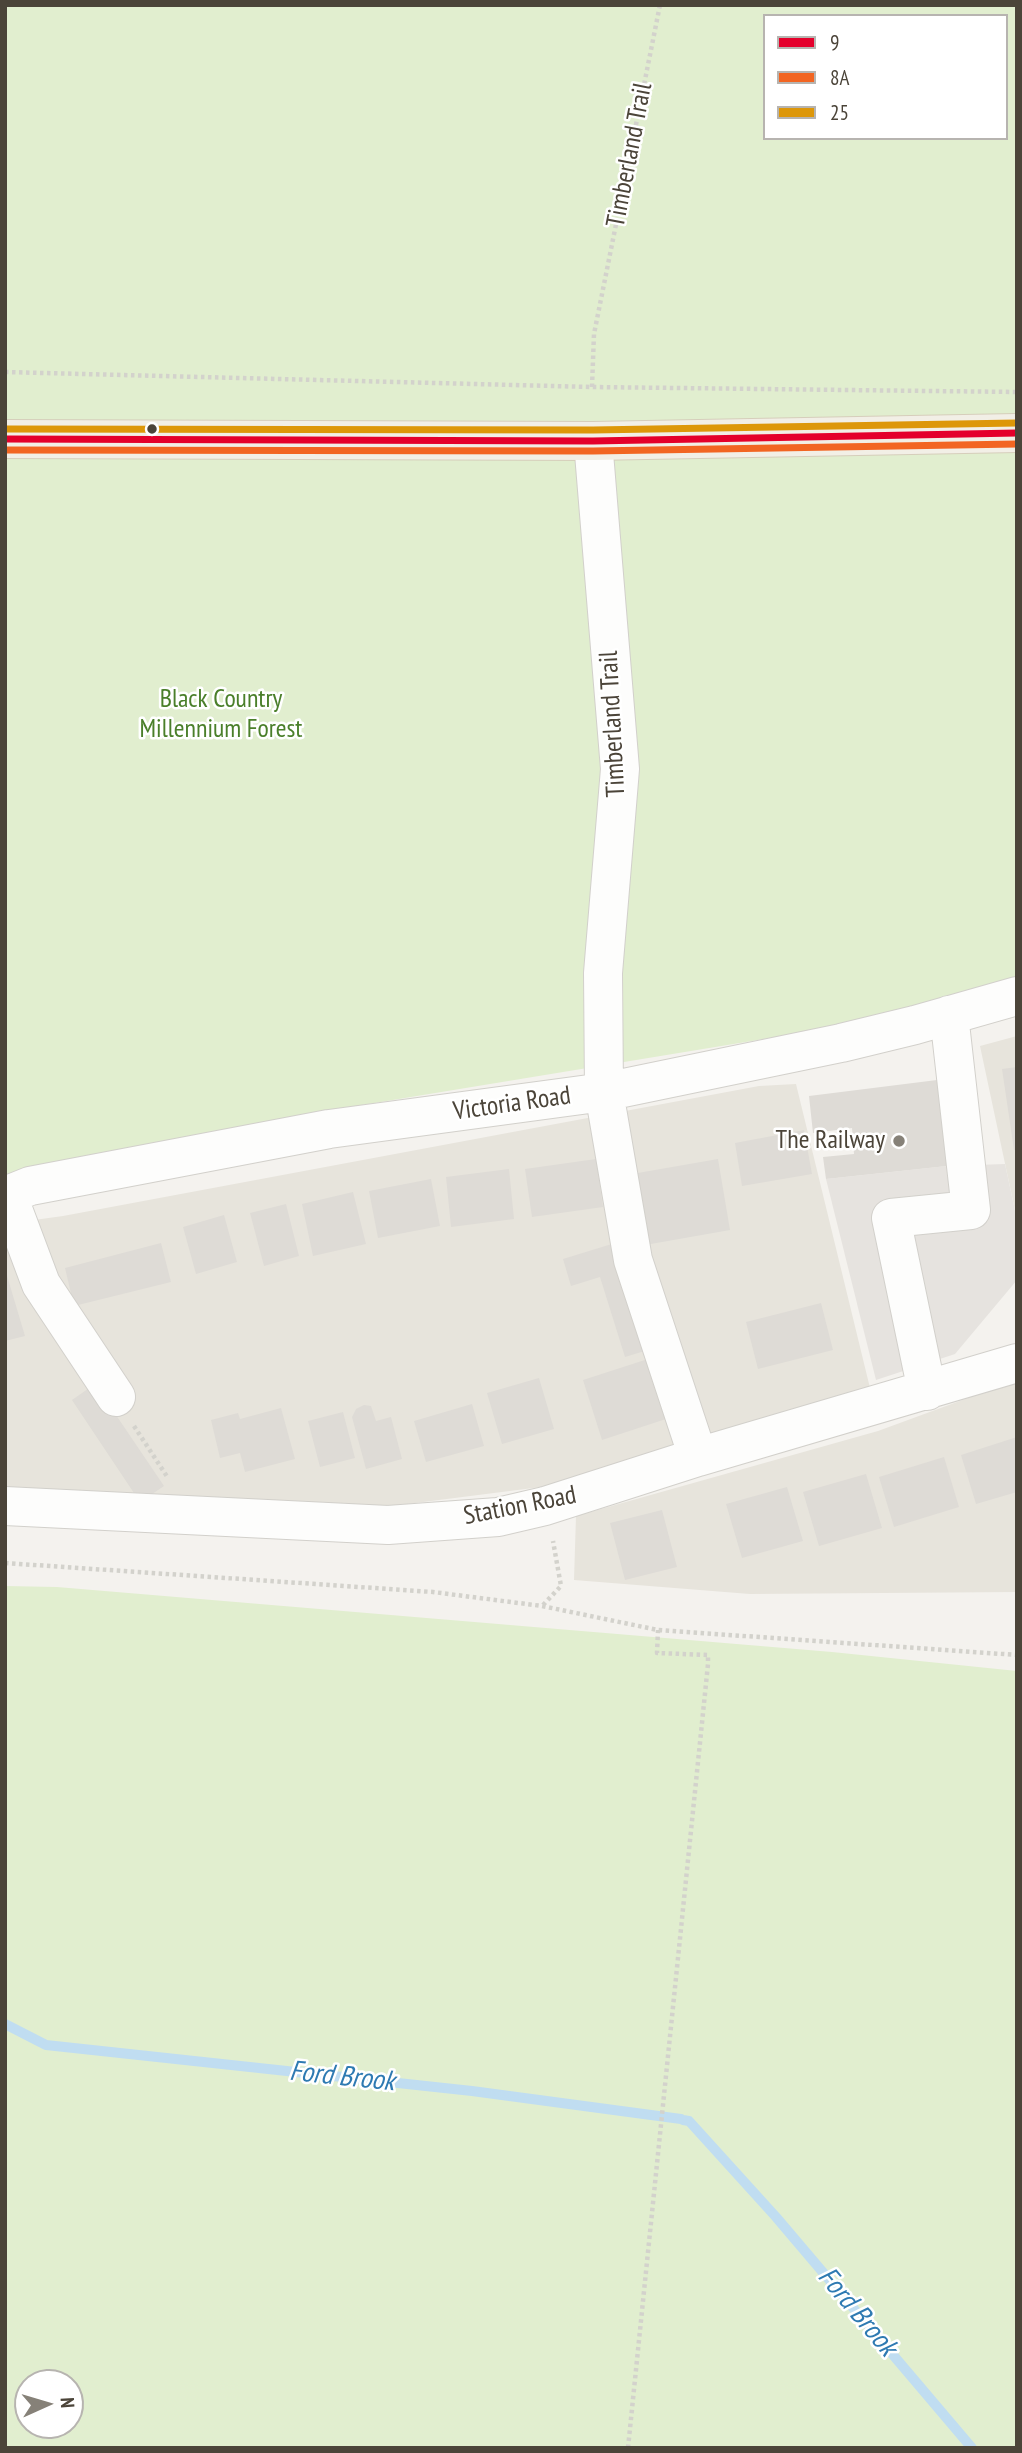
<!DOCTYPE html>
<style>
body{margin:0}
#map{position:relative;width:1022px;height:2453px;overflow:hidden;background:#f4f2ee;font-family:"PT Sans Narrow",sans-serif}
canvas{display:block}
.frame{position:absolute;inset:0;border:7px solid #4b4439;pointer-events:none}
.legend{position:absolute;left:763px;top:14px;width:245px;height:126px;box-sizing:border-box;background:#fff;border:2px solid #b7b4b0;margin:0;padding:9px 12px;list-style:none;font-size:21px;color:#4b4439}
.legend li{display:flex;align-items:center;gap:14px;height:35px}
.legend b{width:35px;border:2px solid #b7b4b0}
.north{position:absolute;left:14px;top:2369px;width:70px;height:70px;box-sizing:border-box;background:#fff;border:2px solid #b7b4b0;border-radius:50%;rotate:86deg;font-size:19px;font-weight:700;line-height:28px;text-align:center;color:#4b4439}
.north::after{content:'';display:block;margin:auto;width:24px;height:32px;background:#868178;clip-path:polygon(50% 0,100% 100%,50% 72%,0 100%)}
</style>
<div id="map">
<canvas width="1022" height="2453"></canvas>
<div class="frame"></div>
<ul class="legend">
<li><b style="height:9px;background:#e4002b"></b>9</li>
<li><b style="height:9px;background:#f26522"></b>8A</li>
<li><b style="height:9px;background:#dd9709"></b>25</li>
</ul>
<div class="north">N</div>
</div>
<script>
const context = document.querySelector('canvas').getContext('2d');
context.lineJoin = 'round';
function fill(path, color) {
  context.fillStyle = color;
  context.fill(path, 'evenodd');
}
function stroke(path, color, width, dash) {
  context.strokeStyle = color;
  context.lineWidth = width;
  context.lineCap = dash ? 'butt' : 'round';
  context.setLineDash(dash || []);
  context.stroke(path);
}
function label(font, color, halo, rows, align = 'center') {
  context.font = font + ' "PT Sans Narrow",sans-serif';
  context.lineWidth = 5;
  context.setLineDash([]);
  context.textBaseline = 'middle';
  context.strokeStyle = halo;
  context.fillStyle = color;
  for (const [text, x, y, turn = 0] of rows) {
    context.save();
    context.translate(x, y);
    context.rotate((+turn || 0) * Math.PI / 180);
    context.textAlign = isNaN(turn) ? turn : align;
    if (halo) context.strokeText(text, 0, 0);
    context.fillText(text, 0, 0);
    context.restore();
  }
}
const residential = new Path2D(`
 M1017,1036V1220L980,1046Z
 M796,1084L870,1388L541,1487L384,1507L5,1495V1224L63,1216L759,1086Z
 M1017,1380V1592L750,1594L574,1580L576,1516L878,1431Z`);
const green = new Path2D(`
 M5,5H1017V417L5,435ZM765,16H1006V138H765Z
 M1017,446V984L910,1015L344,1108L5,1181V454Z
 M5,1586L57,1587L832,1652L1017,1671V2448H5ZM28,2383H70V2425H28Z`);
const parking = new Path2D(`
 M1005,1164L1017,1220V1280L955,1354L876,1380L826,1179L947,1166Z`);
const stream = new Path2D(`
 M5,2024L46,2045L472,2091L681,2119
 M683,2120L689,2121L776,2217L972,2448`);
const building = new Path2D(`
 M1017,1067V1150H1014L1002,1069Z
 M937,1080L947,1166L826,1179L823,1157L854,1154L852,1128L813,1133L809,1096Z
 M804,1130L812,1174L742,1186L735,1143Z
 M596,1159L603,1207L532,1217L525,1169Z
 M718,1159L730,1230L645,1245L632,1174Z
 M509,1169L514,1219L451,1227L446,1177Z
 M431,1179L440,1226L378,1238L369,1191Z
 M353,1192L366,1244L313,1256L302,1204Z
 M286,1204L299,1256L264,1266L250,1213Z
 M224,1215L237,1262L196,1274L183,1227Z
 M161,1243L171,1282L74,1306L65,1268Z
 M615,1243L648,1350L625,1357L600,1277L571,1286L563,1259Z
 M5,1269L25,1336L5,1341Z
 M821,1303L833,1350L758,1369L746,1322Z
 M651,1358L669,1418L602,1440L583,1380Z
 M539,1378L554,1429L502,1444L487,1393Z
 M95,1384L164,1486L140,1502L72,1400Z
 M472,1404L484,1446L426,1462L414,1421Z
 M364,1405L371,1406L376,1421L391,1417L402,1459L366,1469L352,1417L356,1409Z
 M281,1408L295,1459L245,1472L240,1453L220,1458L211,1420L238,1413L240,1419Z
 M343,1412L355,1458L320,1467L308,1421Z
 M1017,1437V1492L976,1504L961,1455Z
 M944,1457L959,1507L894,1527L879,1477Z
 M866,1474L882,1528L819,1546L803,1492Z
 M787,1487L803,1541L742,1558L726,1504Z
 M662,1510L677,1567L625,1580L610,1523Z`);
const path = new Path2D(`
 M5,372L592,387L1017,392
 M592,387L594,334L660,5
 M134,1426L168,1478
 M5,1563L433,1592L542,1606L658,1630L1017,1655
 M543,1605L561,1586L553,1541
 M628,2448L708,1664V1655L657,1653L658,1630`);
const minor = new Path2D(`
 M593,441L620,769L603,973L604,1092L633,1260L698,1457
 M5,1196L30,1186L329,1129L604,1092L841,1043L915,1025L1017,996
 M8,1196L41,1284L116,1397
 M927,1391L891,1218L971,1210L949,1015
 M5,1506L388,1525L498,1517L545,1506L698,1457L1017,1363`);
const major = new Path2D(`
 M5,439L593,441L1017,433`);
const bus1 = new Path2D(`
 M5,439L593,441L1017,433`);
const bus2 = new Path2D(`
 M5,450L593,451L1017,444`);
const bus3 = new Path2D(`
 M5,429L593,430L1017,423`);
const markers = [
 [152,429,6,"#4b4439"],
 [899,1141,7,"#868178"]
];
const streetNames = [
 ["Timberland Trail",630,155,-79],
 ["Timberland Trail",613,724,-93],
 ["Victoria Road",512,1104,-8],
 ["Station Road",520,1506,-11]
];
const parkNames = [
 ["Black Country",221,700],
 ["Millennium Forest",221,730]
];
const poiNames = [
 ["The Railway",885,1141]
];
const waterNames = [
 ["Ford Brook",342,2077,6],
 ["Ford Brook",857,2312,50]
];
fill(residential, '#e7e4dc');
fill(green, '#e1eecf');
fill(parking, '#e6e3df');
stroke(stream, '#c0ddf1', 10);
fill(building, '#dedbd6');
stroke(minor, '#d2d0cb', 40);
stroke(major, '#d6cebb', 40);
stroke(path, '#d3d2cc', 4.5, [3.5, 3.5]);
stroke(minor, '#fdfdfc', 38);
stroke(major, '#f2efe6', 38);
stroke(bus1, '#e4002b', 7);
stroke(bus2, '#f26522', 7);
stroke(bus3, '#dd9709', 7);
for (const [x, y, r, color] of markers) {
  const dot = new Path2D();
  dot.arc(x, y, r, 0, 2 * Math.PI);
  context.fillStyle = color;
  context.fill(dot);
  stroke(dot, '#fff', 2.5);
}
label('26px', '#4b4439', '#fff', streetNames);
label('26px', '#4a7f2a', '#fff', parkNames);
label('26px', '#4b4439', '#fff', poiNames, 'right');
label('italic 28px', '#2e7ab2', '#fff', waterNames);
</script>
